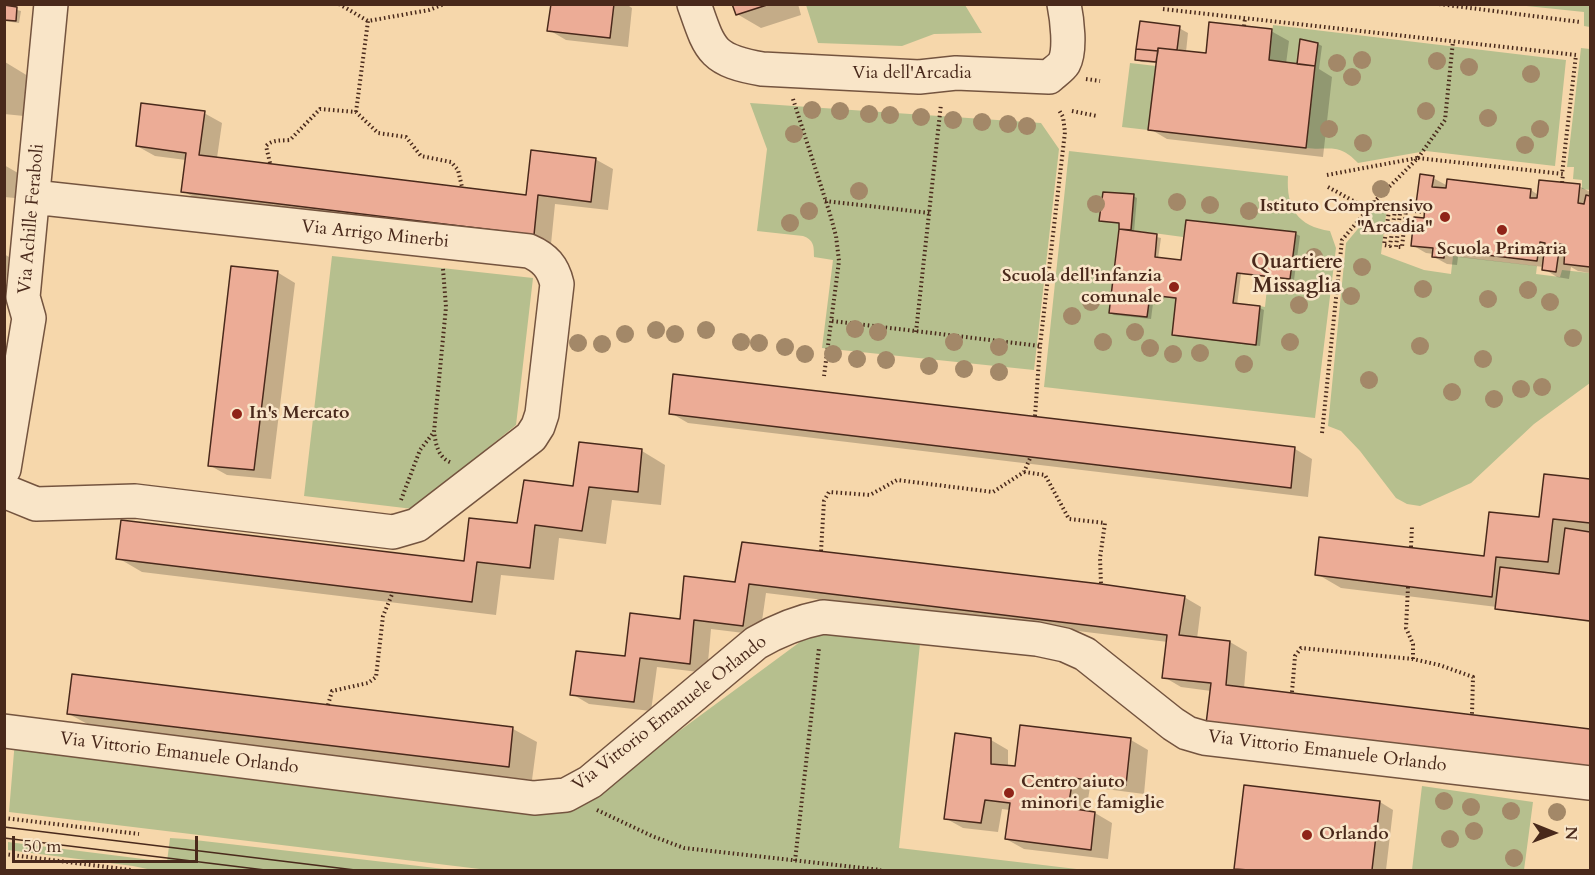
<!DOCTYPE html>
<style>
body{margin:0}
#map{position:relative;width:1595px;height:875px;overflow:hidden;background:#f6d7ab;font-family:Cardo,serif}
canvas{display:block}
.frame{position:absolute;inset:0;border:6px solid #49291b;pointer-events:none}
.north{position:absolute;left:1523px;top:803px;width:60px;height:60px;-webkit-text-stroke:4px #f9e5c8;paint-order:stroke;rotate:91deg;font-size:16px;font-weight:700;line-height:24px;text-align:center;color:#49291b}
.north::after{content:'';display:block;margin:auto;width:21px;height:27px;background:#49291b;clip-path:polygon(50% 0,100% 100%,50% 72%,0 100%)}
.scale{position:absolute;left:12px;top:836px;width:186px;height:27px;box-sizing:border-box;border:3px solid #49291b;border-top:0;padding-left:8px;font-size:18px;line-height:21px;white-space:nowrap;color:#49291b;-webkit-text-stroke:4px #f9e5c8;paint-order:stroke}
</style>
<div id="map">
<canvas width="1595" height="875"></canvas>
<div class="frame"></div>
<div class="north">N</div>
<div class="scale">50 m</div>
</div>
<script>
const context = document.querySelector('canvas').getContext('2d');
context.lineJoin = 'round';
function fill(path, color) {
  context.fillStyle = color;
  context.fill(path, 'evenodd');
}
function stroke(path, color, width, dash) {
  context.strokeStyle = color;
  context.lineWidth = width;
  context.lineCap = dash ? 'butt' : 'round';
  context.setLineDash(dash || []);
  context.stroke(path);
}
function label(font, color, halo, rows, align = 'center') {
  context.font = font + ' Cardo,serif';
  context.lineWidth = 5;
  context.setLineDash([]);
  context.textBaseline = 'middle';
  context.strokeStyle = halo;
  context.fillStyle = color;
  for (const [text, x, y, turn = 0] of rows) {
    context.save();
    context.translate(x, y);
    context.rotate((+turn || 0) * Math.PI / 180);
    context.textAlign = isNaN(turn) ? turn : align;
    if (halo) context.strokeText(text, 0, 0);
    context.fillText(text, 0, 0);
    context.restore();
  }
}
const green = new Path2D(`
 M806,5H965L982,33L934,34L902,46L818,43Z
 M1517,5H1590V27L1584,26V12Z
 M1273,25L1566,60L1555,166L1426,151L1358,163C1338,142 1330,151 1306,148L1318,43L1300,39L1297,64L1269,60Z
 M1581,48L1590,49V190L1582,189V180L1573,179L1574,167H1567Z
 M1130,63L1156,66L1148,130L1122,127Z
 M750,103L1041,123L1059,149L1034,370L822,348L833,260L814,257C814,246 814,240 803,236L757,231L767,149Z
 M1069,151L1288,176C1286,209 1298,226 1330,231L1336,248L1315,418L1044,387ZM1103,192L1134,195L1131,230L1183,237L1186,220L1296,232L1289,290L1267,288L1265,307L1260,306L1256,345L1176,298L1150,295L1147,317L1109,313L1119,223L1099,221Z
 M1378,205L1387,207L1381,254L1424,270L1451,274L1453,256L1537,266L1536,274L1560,277L1562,270L1590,273V383L1534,424L1471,483L1420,506L1407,504L1396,498L1360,451L1341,431L1328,426L1346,243Z
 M332,256L533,278L516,425L413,509L304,496Z
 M823,628L921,634L899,848L1085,870H488L9,812L15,740L583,802L804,639Z
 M1422,786L1533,802L1524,870H1412Z
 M170,838L186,839L453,870H152L133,866L8,850V842L167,862Z`);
const shadow = new Path2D(`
 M552,4H626L632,8L628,47L566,40L549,30Z
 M734,4H798L801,15L761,28L737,14Z
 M4,7L21,11L19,23L4,21Z
 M1179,28L1188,33L1186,52L1207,54L1271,31L1289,41L1286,64L1298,65L1318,44L1322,46L1319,69L1332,77L1323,157L1167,139L1150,129L1158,63L1141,62L1137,59Z
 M5,62L28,76L24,116L4,114Z
 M204,113L222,123L217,158L527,197L595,159L613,169L608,210L555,204L551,244L200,201L183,191L186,160L155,156L137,146Z
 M4,165L18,173L15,198L4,197Z
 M1433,178L1448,186L1531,190L1538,195L1579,186L1590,192V273L1578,271L1571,267L1569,279L1557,277L1544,269V267L1458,257L1457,265L1447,264L1434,257V254L1426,253L1412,245L1425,219L1426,208L1417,203Z
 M1133,196L1137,198L1134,232L1161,238L1158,259L1182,261L1296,234L1300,236L1294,280L1241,274L1237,305L1260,308L1264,310L1260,346L1177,336L1173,334L1178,299L1154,296L1151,319L1114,315L1110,313L1121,224L1100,220Z
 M4,254L9,257L6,283H4Z
 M277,272L295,283L271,479L227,475L209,465Z
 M675,376L1295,449L1312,459L1308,497L688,423L671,413Z
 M642,451L665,465L661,505L612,500L606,544L559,538L554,580L501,575L496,615L142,572L118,558L466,562L575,488Z
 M1545,476L1590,481V622L1500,610L1497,607L1341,588L1317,574L1485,558L1540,519Z
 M736,583L1184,597L1201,607L1197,639L1230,642L1247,652L1244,689L1590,731V776L1211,691L1181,687L1164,677L1168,642L766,593L760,635L711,629L707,673L657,667L651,711L589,704L572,694Z
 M73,676L513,729L537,742L532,780L93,727L69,714Z
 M1022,726L1131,740L1148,750L1144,794L1090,787L1086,812L1095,813L1112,823L1108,859L1024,849L1006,839L1010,810L1002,809L998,832L963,828L945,818L991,740L1008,750V767H1016Z
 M1380,802L1393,810L1386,870H1240L1236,868Z`);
const building = new Path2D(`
 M551,4H614L610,38L547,31Z
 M732,4H770L736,15Z
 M4,5L17,7L16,21L4,20Z
 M1140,21L1180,26L1177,50L1158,48V51L1136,49Z
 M1209,22L1272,29L1269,60L1315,66L1306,148L1148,130L1158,48L1206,53Z
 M1300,39L1318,43L1315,66L1297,64Z
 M1136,49L1158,51L1156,62L1135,60Z
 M141,103L205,111L199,155L526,195L531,150L596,158L591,202L538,195L534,235L181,192L186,153L136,146Z
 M1420,174L1434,176L1432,187L1446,188L1447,179L1531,189L1530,198H1537L1539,180L1580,184L1578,203L1584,204L1586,195L1590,196V267L1564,264L1565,245L1560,244L1556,272L1542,270L1545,243L1540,242L1537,261L1444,250V258L1432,257L1433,248L1411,246L1414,217L1424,218L1425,205L1416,204Z
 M1103,192L1134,194L1131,230L1119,229V223L1099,221Z
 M1186,220L1296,232L1290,279L1237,273L1233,303L1260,306L1256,345L1172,335L1176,298L1150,295L1147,317L1109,313L1119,229L1157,234L1155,257L1181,260Z
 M231,266L278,271L254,470L208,466Z
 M673,374L1295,447L1291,488L669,414Z
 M579,442L642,449L638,492L589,487L582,531L535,525L530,568L477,562L472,602L116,559L121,520L464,561L469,518L517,523L524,480L573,486Z
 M1544,474L1590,479V523L1553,519L1548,562L1496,557L1492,597L1315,575L1319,537L1484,556L1489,512L1539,517Z
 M1565,528L1590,532V621L1495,609L1500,567L1559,574Z
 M742,542L1101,584L1185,596L1179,635L1230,641L1226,685L1590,729V770L1206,724L1211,683L1162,678L1167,635L749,584L743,626L694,620L690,664L640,658L634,702L570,695L576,651L625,656L630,613L680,619L684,576L735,582Z
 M72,674L513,727L509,767L67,714Z
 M1020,725L1131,738L1126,785L1073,778L1068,808L1095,812L1091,850L1005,839L1010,803L985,800L981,823L944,819L955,733L991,738V764L1015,766Z
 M1244,785L1380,801L1372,870H1249L1234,869Z`);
const path = new Path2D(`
 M339,4L368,21
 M1439,4L1580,22
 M1163,9L1576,55L1562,174
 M1244,26L1245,18
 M1086,79L1100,81
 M793,99L830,214L836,236L839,261L824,376
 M1072,111L1097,116
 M356,112L368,21L429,10L444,4
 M1418,158L1445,120L1453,41
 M270,163L266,146C273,139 281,141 290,140L320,109L356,112L378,133L406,137L421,156L451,162L458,170L462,187
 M1327,175L1417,158
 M1328,187L1368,209
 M825,201L930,213
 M1374,202L1390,204L1384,245L1390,246L1396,203L1401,205L1396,247H1402L1406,210L1424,212
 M443,269L446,307L434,432C436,445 438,458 452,463
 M832,321L1040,346
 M916,332L941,104
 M1035,416L1040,346L1065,132L1063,117L1059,110
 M1322,433L1342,240L1374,202L1418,158L1563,174L1562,183
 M1024,472L1045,475L1069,519L1105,523L1100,558L1101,584
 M401,500L420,450L434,432
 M1411,547L1412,526
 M821,551L824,501L829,492L870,495L897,480L993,492L1024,472L1031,456
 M1408,587L1406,628L1413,644V659
 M1292,692L1295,656L1301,648L1413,659L1439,665L1473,677L1472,714
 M328,705L332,691L368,683L376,677L383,616L393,592
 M597,810L652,836L684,848L881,870
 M4,818L139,834
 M4,854L131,870
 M795,861L819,648`);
const minor = new Path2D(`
 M694,4C710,50 711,60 762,69L919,77L956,73L1049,77C1053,73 1061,68 1064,63C1071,50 1067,19 1064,4
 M4,469L29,318L23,297L51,4
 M4,491L36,504L135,501L393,532L417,525L531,437L538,426L542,414L557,284C553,267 545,258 529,251L33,197
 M4,731L534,798L566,795L590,782L756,643C778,630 798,622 823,617L1037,639L1065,645L1085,654L1173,724L1187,733L1204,738L1590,783`);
const tram = new Path2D(`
 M4,827L355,870
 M4,838L265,870`);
const trees = [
 [1362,60],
 [1437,61],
 [1337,63],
 [1469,67],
 [1531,74],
 [1352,77],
 [812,110],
 [840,111],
 [1426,111],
 [869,114],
 [890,115],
 [921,117],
 [1488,118],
 [953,120],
 [982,122],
 [1008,124],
 [1027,126],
 [1329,129],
 [1540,129],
 [794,134],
 [1363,143],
 [1525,145],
 [1381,189],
 [859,191],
 [1177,202],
 [1096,204],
 [1210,205],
 [809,211],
 [1249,211],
 [790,223],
 [1314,257],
 [1362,267],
 [1423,289],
 [1528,290],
 [1351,296],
 [1488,299],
 [1091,302],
 [1550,302],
 [1299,305],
 [1072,316],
 [855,329],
 [656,330],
 [706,330],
 [878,332],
 [1135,332],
 [625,334],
 [675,334],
 [1573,338],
 [741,342],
 [954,342],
 [1103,342],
 [1290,342],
 [578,343],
 [759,343],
 [602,344],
 [1420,346],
 [785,347],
 [999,347],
 [1150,348],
 [1200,353],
 [805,354],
 [833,354],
 [1173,354],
 [857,359],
 [1483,359],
 [886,360],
 [1244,364],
 [929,366],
 [964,369],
 [999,372],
 [1369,380],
 [1542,387],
 [1521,389],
 [1452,392],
 [1494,399],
 [1444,801],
 [1471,807],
 [1511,811],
 [1557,812],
 [1474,831],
 [1450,839],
 [1514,858]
];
const markers = [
 [1445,217,6,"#8f2418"],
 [1502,230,6,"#8f2418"],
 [1174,287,6,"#8f2418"],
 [237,414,6,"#8f2418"],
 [1009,793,6,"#8f2418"],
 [1307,835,6,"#8f2418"]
];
const streetNames = [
 ["Via dell'Arcadia",912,74],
 ["Via Achille Feraboli",32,219,-85],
 ["Via Arrigo Minerbi",375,235,6],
 ["Via Vittorio Emanuele Orlando",670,714,-38],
 ["Via Vittorio Emanuele Orlando",1327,752,7],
 ["Via Vittorio Emanuele Orlando",179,754,7]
];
const poiNames = [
 ["Istituto Comprensivo",1433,207,"right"],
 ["\"Arcadia\"",1433,228,"right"],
 ["Scuola Primaria",1502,250,"center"],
 ["Scuola dell'infanzia",1162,277,"right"],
 ["comunale",1162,298,"right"],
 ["In's Mercato",249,414],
 ["Centro aiuto",1021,783],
 ["minori e famiglie",1021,804],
 ["Orlando",1319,835]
];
const quarterNames = [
 ["Quartiere",1297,263],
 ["Missaglia",1297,287]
];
fill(green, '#b6bf8e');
fill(shadow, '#0003');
fill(building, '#ecac96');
stroke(building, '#49291b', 1.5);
stroke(minor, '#74543f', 36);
stroke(path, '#49291b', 4, [1.5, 3]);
stroke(minor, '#f9e5c8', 33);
stroke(tram, '#49291b', 1.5);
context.fillStyle = '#a38868';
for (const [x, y] of trees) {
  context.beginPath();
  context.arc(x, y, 9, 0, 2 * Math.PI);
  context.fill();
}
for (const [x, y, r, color] of markers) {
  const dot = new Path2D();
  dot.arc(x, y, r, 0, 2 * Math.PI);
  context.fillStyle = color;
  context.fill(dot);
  stroke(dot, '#f9e5c8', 2);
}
label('18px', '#49291b', '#f9e5c8', streetNames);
label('bold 18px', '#49291b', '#f9e5c8', poiNames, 'left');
label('bold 21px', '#49291b', '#f9e5c8', quarterNames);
</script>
